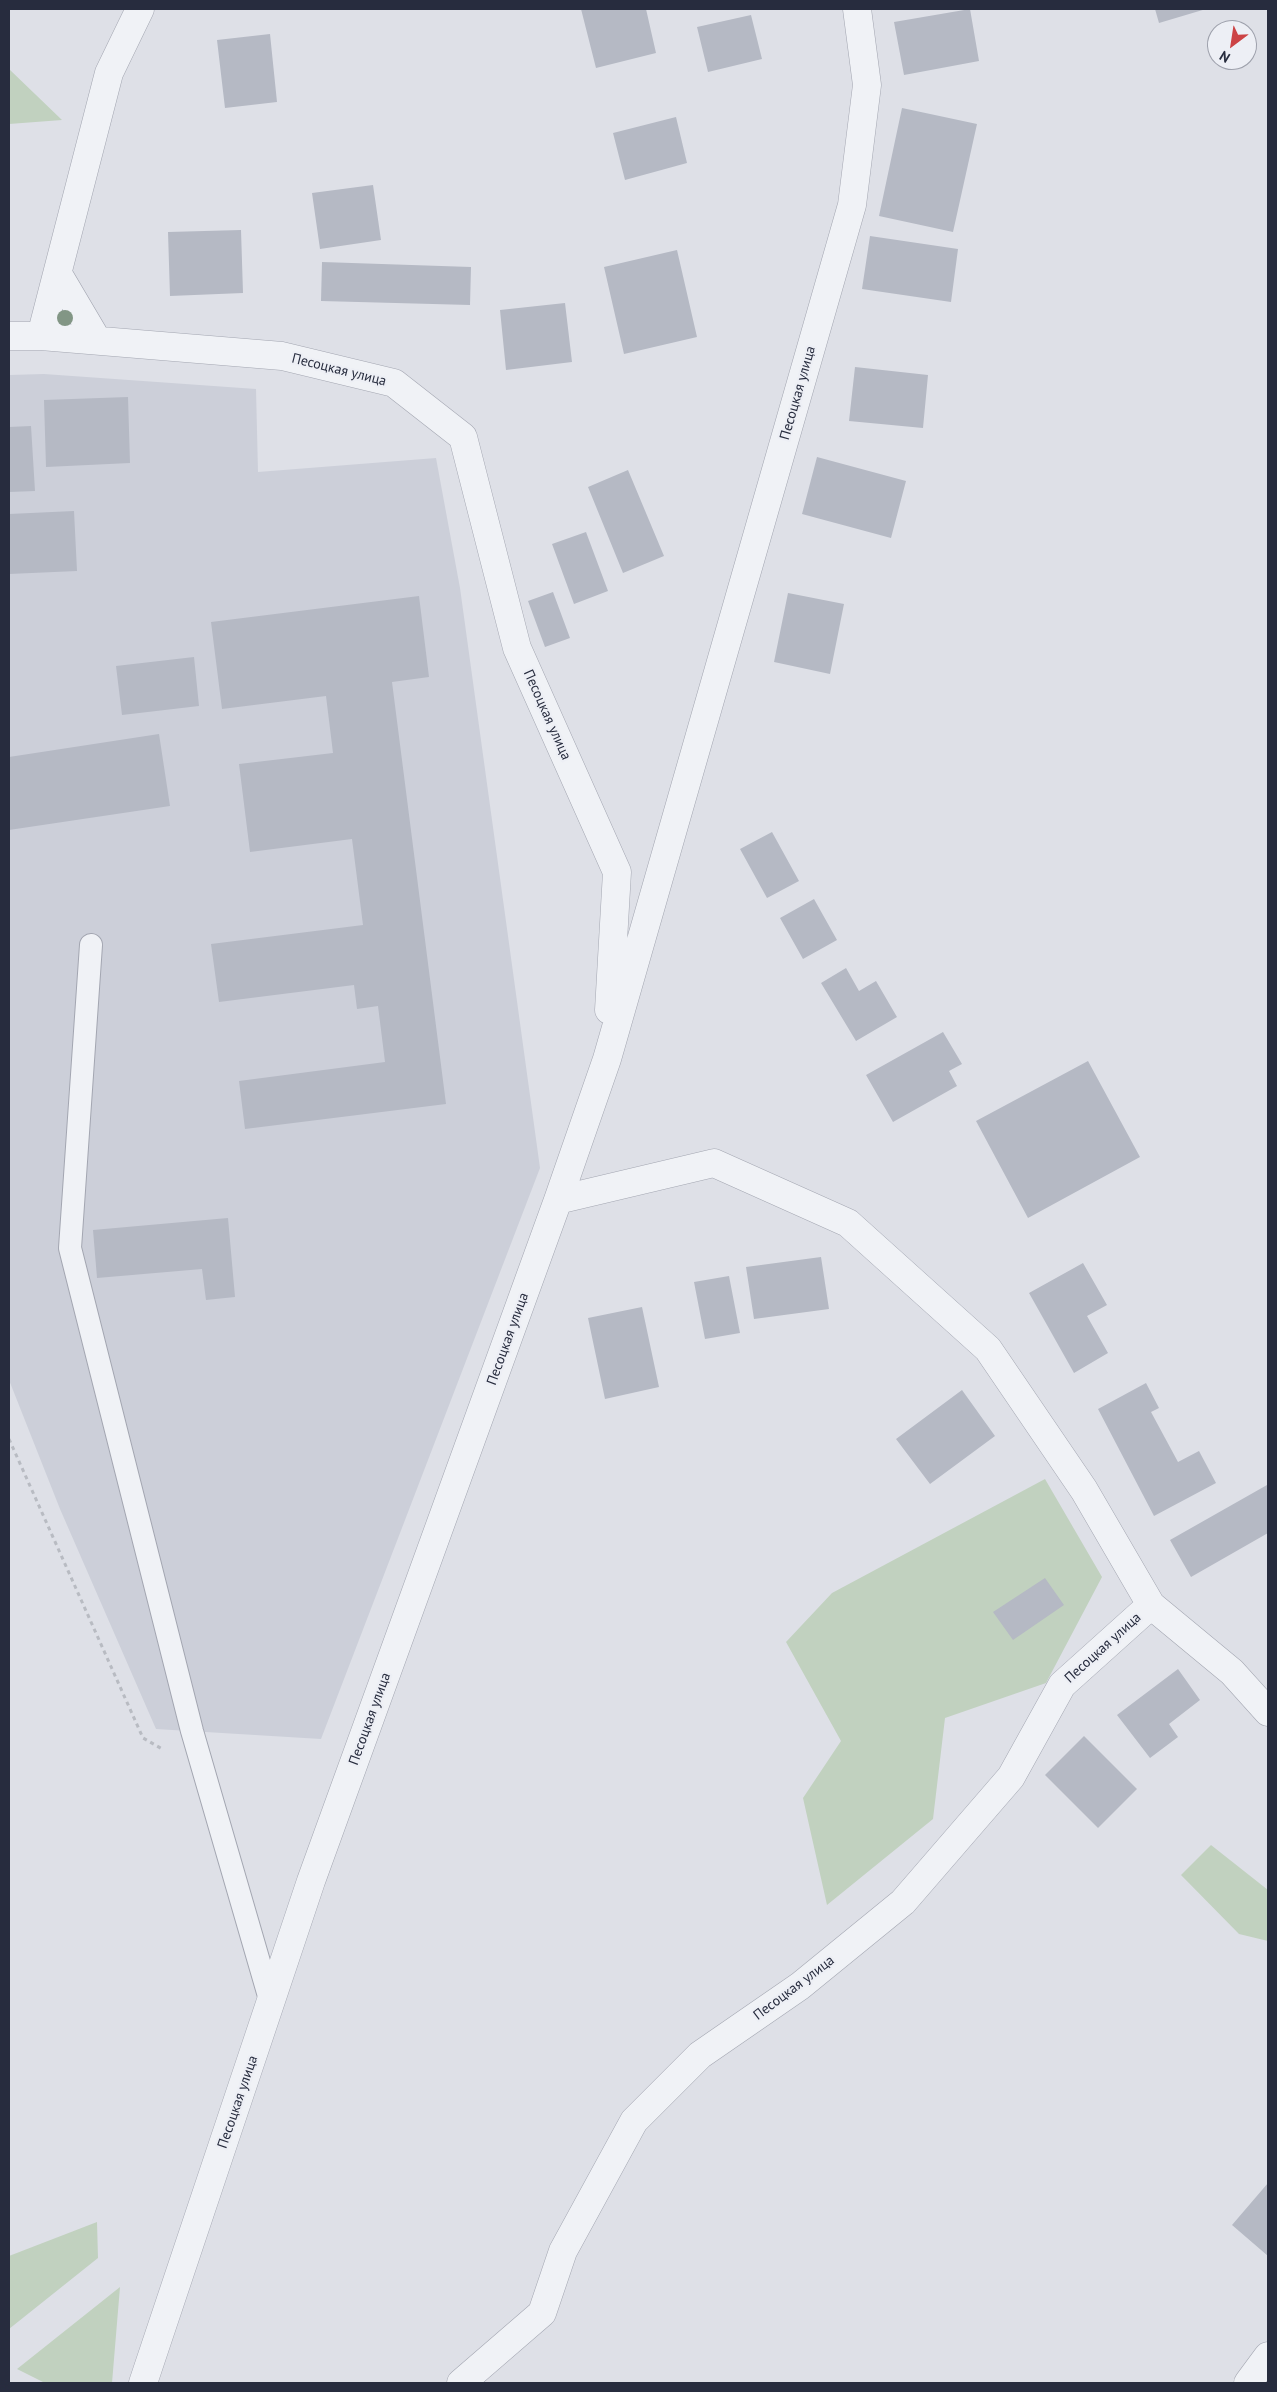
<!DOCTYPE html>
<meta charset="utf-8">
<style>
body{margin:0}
#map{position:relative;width:1277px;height:2392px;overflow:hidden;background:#dee0e7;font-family:"PT Sans",sans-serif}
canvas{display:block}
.frame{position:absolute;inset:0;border:10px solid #272c3e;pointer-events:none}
.north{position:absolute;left:1207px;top:20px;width:50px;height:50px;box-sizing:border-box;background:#edeff5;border:1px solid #9ea1ac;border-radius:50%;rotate:211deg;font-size:14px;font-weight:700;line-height:20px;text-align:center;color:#272c3e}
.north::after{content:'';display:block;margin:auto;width:18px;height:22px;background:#cc4345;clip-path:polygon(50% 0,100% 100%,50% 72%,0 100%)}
</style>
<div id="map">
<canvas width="1277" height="2392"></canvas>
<div class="frame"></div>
<div class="north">N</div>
</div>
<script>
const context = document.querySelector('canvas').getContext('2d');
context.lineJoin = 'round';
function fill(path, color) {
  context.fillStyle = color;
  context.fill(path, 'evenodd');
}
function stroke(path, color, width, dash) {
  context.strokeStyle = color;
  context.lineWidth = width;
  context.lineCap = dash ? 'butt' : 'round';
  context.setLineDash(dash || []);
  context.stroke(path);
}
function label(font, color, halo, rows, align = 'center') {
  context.font = font + ' "PT Sans",sans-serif';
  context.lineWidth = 4.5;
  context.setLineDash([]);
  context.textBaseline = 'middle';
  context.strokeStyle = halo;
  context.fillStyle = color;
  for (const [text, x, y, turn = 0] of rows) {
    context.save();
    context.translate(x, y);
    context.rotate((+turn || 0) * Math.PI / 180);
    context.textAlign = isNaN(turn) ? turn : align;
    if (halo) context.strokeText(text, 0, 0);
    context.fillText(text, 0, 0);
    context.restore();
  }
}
const built = new Path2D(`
 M44,374L256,389L258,472L436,458L460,588L540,1168L321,1739L156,1729L60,1509L9,1380V375Z`);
const green = new Path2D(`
 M9,69L62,120L9,124Z
 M1045,1479L1102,1577L1046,1683L945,1718L933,1819L827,1905L803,1798L841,1741L786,1642L832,1593Z
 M1211,1845L1268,1890V1941L1239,1934L1181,1875Z
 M97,2222L98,2258L9,2329V2256Z
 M120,2287L112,2383H45L17,2369Z`);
const building = new Path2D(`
 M581,9H646L656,53L596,68Z
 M970,9L979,61L904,75L894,22Z
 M1155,9H1206L1159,23Z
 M751,15L762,59L708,72L697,27Z
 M270,34L277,102L225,108L217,40Z
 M902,108L977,124L953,232L879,216Z
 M676,117L687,163L625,180L613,133Z
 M373,185L381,240L320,249L312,193Z
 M241,230L243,293L170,296L168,232Z
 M870,236L958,249L951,302L862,289Z
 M677,250L697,337L624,354L604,267Z
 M322,262L471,267L470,305L321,301Z
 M565,303L572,362L506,370L500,310Z
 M855,367L928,375L923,428L849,421Z
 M128,397L130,463L46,467L44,400Z
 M31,426L35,491L9,492V427Z
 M817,457L906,481L891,538L802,514Z
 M628,470L664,556L623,573L588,487Z
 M74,511L77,571L9,574V514Z
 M586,532L608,591L574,604L552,544Z
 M553,592L570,638L545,647L528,601Z
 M788,593L844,604L830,674L774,662Z
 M419,596L429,677L392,682L446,1104L245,1129L239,1081L385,1062L378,1006L357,1009L354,985L219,1002L211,944L363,925L352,839L250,852L239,764L333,753L326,696L222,709L211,622Z
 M194,657L199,706L122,715L116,666Z
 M159,734L170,806L9,830V757Z
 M772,832L799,881L767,898L740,849Z
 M814,899L837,940L803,959L780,918Z
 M846,968L859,991L876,981L897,1017L856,1041L821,983Z
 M943,1032L962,1064L949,1071L957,1086L893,1122L866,1075Z
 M1088,1061L1140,1157L1028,1218L976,1121Z
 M228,1218L235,1297L206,1300L202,1269L97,1278L93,1230Z
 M821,1257L829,1309L754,1319L746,1267Z
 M1083,1263L1107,1305L1087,1316L1108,1353L1074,1373L1029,1293Z
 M729,1276L740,1333L705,1339L694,1282Z
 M642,1307L659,1387L605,1399L588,1318Z
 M1146,1383L1159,1408L1151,1412L1178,1462L1199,1451L1216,1483L1154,1516L1098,1409Z
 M962,1390L995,1436L930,1484L896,1439Z
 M1267,1485L1268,1533L1191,1577L1170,1540Z
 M1045,1578L1064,1605L1013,1640L993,1612Z
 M1178,1669L1200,1700L1169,1724L1178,1737L1150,1758L1117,1715Z
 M1084,1736L1137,1789L1098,1828L1045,1775Z
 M1268,2183V2256L1232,2225Z`);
const path = new Path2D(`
 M9,1439L143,1738L164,1750`);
const service = new Path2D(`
 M91,945L70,1248L192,1731L271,2003`);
const minor = new Path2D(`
 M58,274L97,340
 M9,336H41L282,356L394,383L463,437L517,648L617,872L609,1010
 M41,336L109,73L140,9
 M558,1200L714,1163L848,1223L988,1349L1084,1490L1151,1605L1232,1672L1268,1712
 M143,2383L311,1881L558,1200L607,1059L852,205L867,85L857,9
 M461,2383L542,2313L563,2251L634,2121L700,2055L800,1986L903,1902L1011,1777L1062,1685L1151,1605
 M1248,2383L1268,2356`);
const trees = [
 [65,318]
];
const streetNames = [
 ["Песоцкая улица",339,370,14],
 ["Песоцкая улица",798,393,-74],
 ["Песоцкая улица",547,715,66],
 ["Песоцкая улица",508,1339,-70],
 ["Песоцкая улица",1103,1648,-42],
 ["Песоцкая улица",370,1719,-70],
 ["Песоцкая улица",794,1988,-37],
 ["Песоцкая улица",238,2102,-71]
];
fill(built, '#cccfd9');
fill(green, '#c1d1bf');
fill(building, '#b5b9c4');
stroke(service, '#a3a6b1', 24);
stroke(minor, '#a3a6b1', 29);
stroke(path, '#b8bbc2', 3, [4, 4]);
stroke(service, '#f0f2f6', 22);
stroke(minor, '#f0f2f6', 28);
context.fillStyle = '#829685';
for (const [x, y] of trees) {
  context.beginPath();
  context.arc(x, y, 8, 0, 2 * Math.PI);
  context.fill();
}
label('14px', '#272c3e', '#edeff5', streetNames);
</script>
